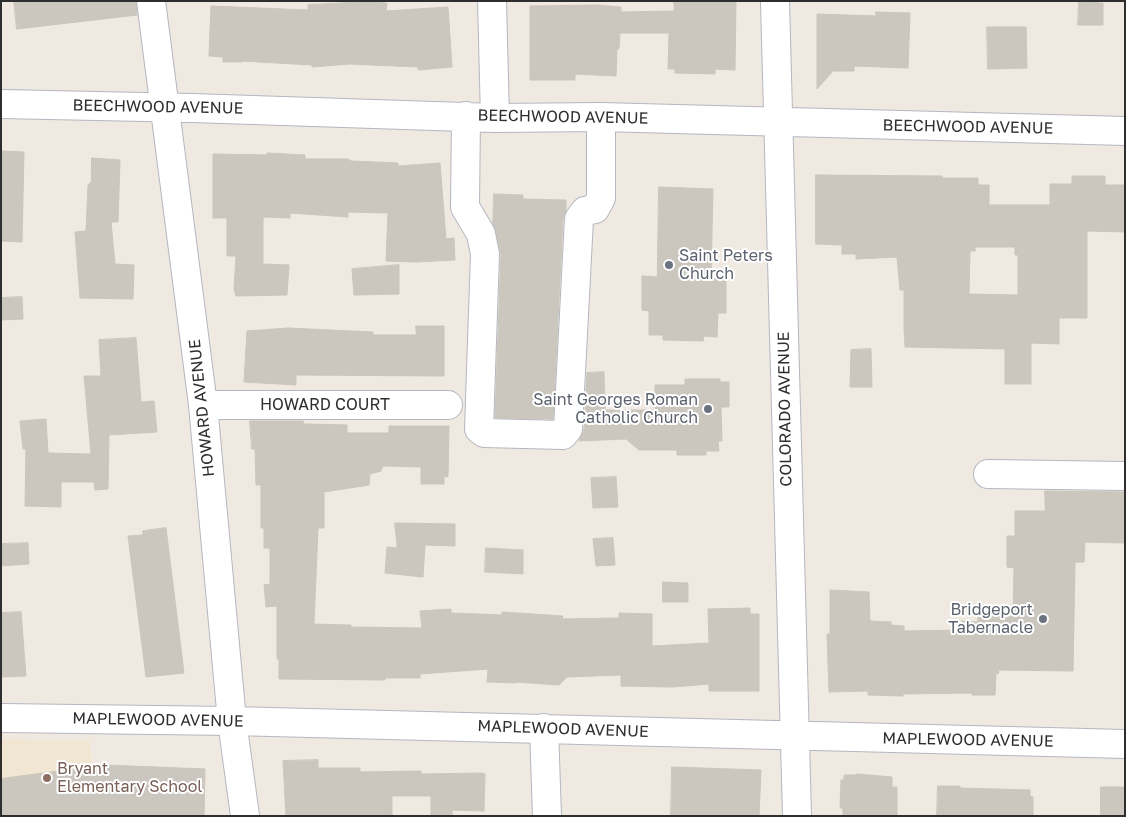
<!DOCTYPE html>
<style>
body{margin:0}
#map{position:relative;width:1126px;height:817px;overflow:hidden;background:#efe9e1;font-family:"Golos Text",sans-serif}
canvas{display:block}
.frame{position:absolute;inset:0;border:2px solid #2e2e2e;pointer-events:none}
</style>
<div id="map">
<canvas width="1126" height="817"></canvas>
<div class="frame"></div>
</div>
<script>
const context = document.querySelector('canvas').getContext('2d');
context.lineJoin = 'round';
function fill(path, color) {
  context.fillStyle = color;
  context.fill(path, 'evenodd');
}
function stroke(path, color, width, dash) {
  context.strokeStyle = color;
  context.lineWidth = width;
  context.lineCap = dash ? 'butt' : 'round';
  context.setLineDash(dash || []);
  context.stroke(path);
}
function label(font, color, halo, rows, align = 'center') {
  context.font = font + ' "Golos Text",sans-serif';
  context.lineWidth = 4;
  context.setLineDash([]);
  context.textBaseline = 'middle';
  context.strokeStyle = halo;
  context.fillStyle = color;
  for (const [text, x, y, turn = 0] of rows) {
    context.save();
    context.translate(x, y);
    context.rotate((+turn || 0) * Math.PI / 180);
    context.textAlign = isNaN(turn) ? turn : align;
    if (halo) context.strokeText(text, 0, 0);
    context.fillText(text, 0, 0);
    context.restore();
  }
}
const education = new Path2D(`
 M1,739L90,741L95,816H1Z`);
const building = new Path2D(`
 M14,1H136L137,15L17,29Z
 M674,1H736L735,70L715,69V74L675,73V69H668L669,33H620L619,49H617L616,76L575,74V80H530V6L596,5L621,7V12L674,11Z
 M361,2L387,3L386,11L448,7L452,67L418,70V67L350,64L312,67V65L242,61V62H223V57L209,56L211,6L308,10V5Z
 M1079,2L1103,3V25H1078Z
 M876,12L910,13L908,68L854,66V71H833L817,89V14L876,16Z
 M987,27H1026L1027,68L988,69Z
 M1,151L24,152L22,242L1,241Z
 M267,153L305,155V159H348L351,161L398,163V166L440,163L446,239L454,238L455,260L415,262L386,261L388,213L348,212V217L290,213V218L263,217V264L289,265L287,295L236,296L234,289L236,256H227V218H213V154L267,155Z
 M92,158L120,160L118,222H111L115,264L134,265L133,299L80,298L75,232L86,231L88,185L91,182Z
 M816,175L942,176V178H978V185H989V205H1050V184H1072V176H1105V185H1125V232L1087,231V318H1059V344L1031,343V384H1005V349L905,347L904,327V290H900L897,257L856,259V254H842V245L816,244ZM975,247H1015V255H1018V295L969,294L970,251H975Z
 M659,187L713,189L711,278L726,279V313H718L717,337L704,336L703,341L663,340V335H649V311L642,310V276L657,277Z
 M494,194L523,195V199L566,200V212L563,218L553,419L495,418L501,254L496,231L493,224Z
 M399,265V294L354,295L352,269Z
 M22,297L23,319L1,320V298Z
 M416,326H444V376L296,375V385L244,382L247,331L288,328L373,332V335H416Z
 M136,338L141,402L154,401L157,432L109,435L108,489L95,490L94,482H61V507L25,506L26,449H23L20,421L46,419L48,453L91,454L84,376H101L99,340Z
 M871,349L872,387H850L851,350Z
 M604,372L605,410H655V385H685V379H720V382H729V407H721L722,441H718L719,451H706V455H677V450H639L626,439L579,441L584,430L587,373Z
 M250,421H303L304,424L347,425V433H389V426H449L448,477L444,476V484H421V467L383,466L381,471L370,474L369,485L324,492V528H318L314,624L351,625V627L422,628L420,611L451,609V613L502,615V612L563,616L562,619L619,618V613L652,614V646L709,643L708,609L750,608V614H759V691H709V684L672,687L621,686V675L567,677L559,685L516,682V683L487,682L488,669L420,674V678H385V680L279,679V659H277V606L266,607L264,585L270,584V548H264V528H261V485H256L255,449H252Z
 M616,477L618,507L593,508L591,478Z
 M1045,491L1125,492V543L1085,542L1084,562H1075L1073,671L999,670L998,674L996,673L995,695H972V693L903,694V696L868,695V691L829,692L827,634H830V590L869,592L870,621L891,622V625L904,626V631L962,630V621L978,622V616H1013L1014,568L1007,567V536H1015V511H1045Z
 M395,523L455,524V546L425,545L423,577L385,573L387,547L397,548Z
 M166,528L184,673L146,677L128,536L143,535V531Z
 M613,538L615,565L596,566L593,539Z
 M28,543L29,564L1,566V544Z
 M486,548L523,550V574L485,572Z
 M663,582L688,583V602H663Z
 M21,612L26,676L1,677V613Z
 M318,760V768H360V772L421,771V774L482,773L485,774L484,811L452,810V816H431V796H392V816H286L283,761Z
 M105,765L205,769L204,816H1V779Z
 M672,767L761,770L759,816H671Z
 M857,774L892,777V787H897V816H843V808H840L841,780H844V775H857Z
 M938,786H960V788L1030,790V796L1033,797V816H937Z
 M1101,787H1125V816H1101Z`);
const minor = new Path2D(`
 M151,1L203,405L232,721L245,816
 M492,1L495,118
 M775,1L797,816
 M1,104L192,108L495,118L601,117L1125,131
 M466,116L465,207L481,234L485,254L479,429L484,433L563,435L568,429L579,219L585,211L595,209L601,198V117
 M203,405H448
 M988,474L1125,476
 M1,718L232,721L1125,744
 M544,728L547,816`);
const markers = [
 [669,265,5,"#6b7280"],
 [708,409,5,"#6b7280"],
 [1043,619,5,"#6b7280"],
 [47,778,5,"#8d6e63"]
];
const streetNames = [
 ["BEECHWOOD AVENUE",158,107,1],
 ["BEECHWOOD AVENUE",563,117,1],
 ["BEECHWOOD AVENUE",968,127,1],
 ["HOWARD COURT",325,405],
 ["HOWARD AVENUE",202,408,-96],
 ["COLORADO AVENUE",785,409,-91],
 ["MAPLEWOOD AVENUE",158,720,1],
 ["MAPLEWOOD AVENUE",563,729,2],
 ["MAPLEWOOD AVENUE",968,740,1]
];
const worshipNames = [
 ["Saint Peters",679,256,"left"],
 ["Church",679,274,"left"],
 ["Saint Georges Roman",698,400],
 ["Catholic Church",698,418],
 ["Bridgeport",1033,610],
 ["Tabernacle",1033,628]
];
const educationNames = [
 ["Bryant",57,769],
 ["Elementary School",57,787]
];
fill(education, '#f0e6d1');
fill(building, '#cbc7bf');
stroke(building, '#cbc5ba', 1);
stroke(minor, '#b4b7c1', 30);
stroke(minor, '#fff', 28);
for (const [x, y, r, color] of markers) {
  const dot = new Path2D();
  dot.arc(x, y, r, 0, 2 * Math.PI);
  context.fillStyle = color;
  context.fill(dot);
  stroke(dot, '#fff', 2);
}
label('16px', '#2e2e2e', '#fff', streetNames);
label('16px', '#5b616d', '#fff', worshipNames, 'right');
label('16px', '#785e54', '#fff', educationNames, 'left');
</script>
